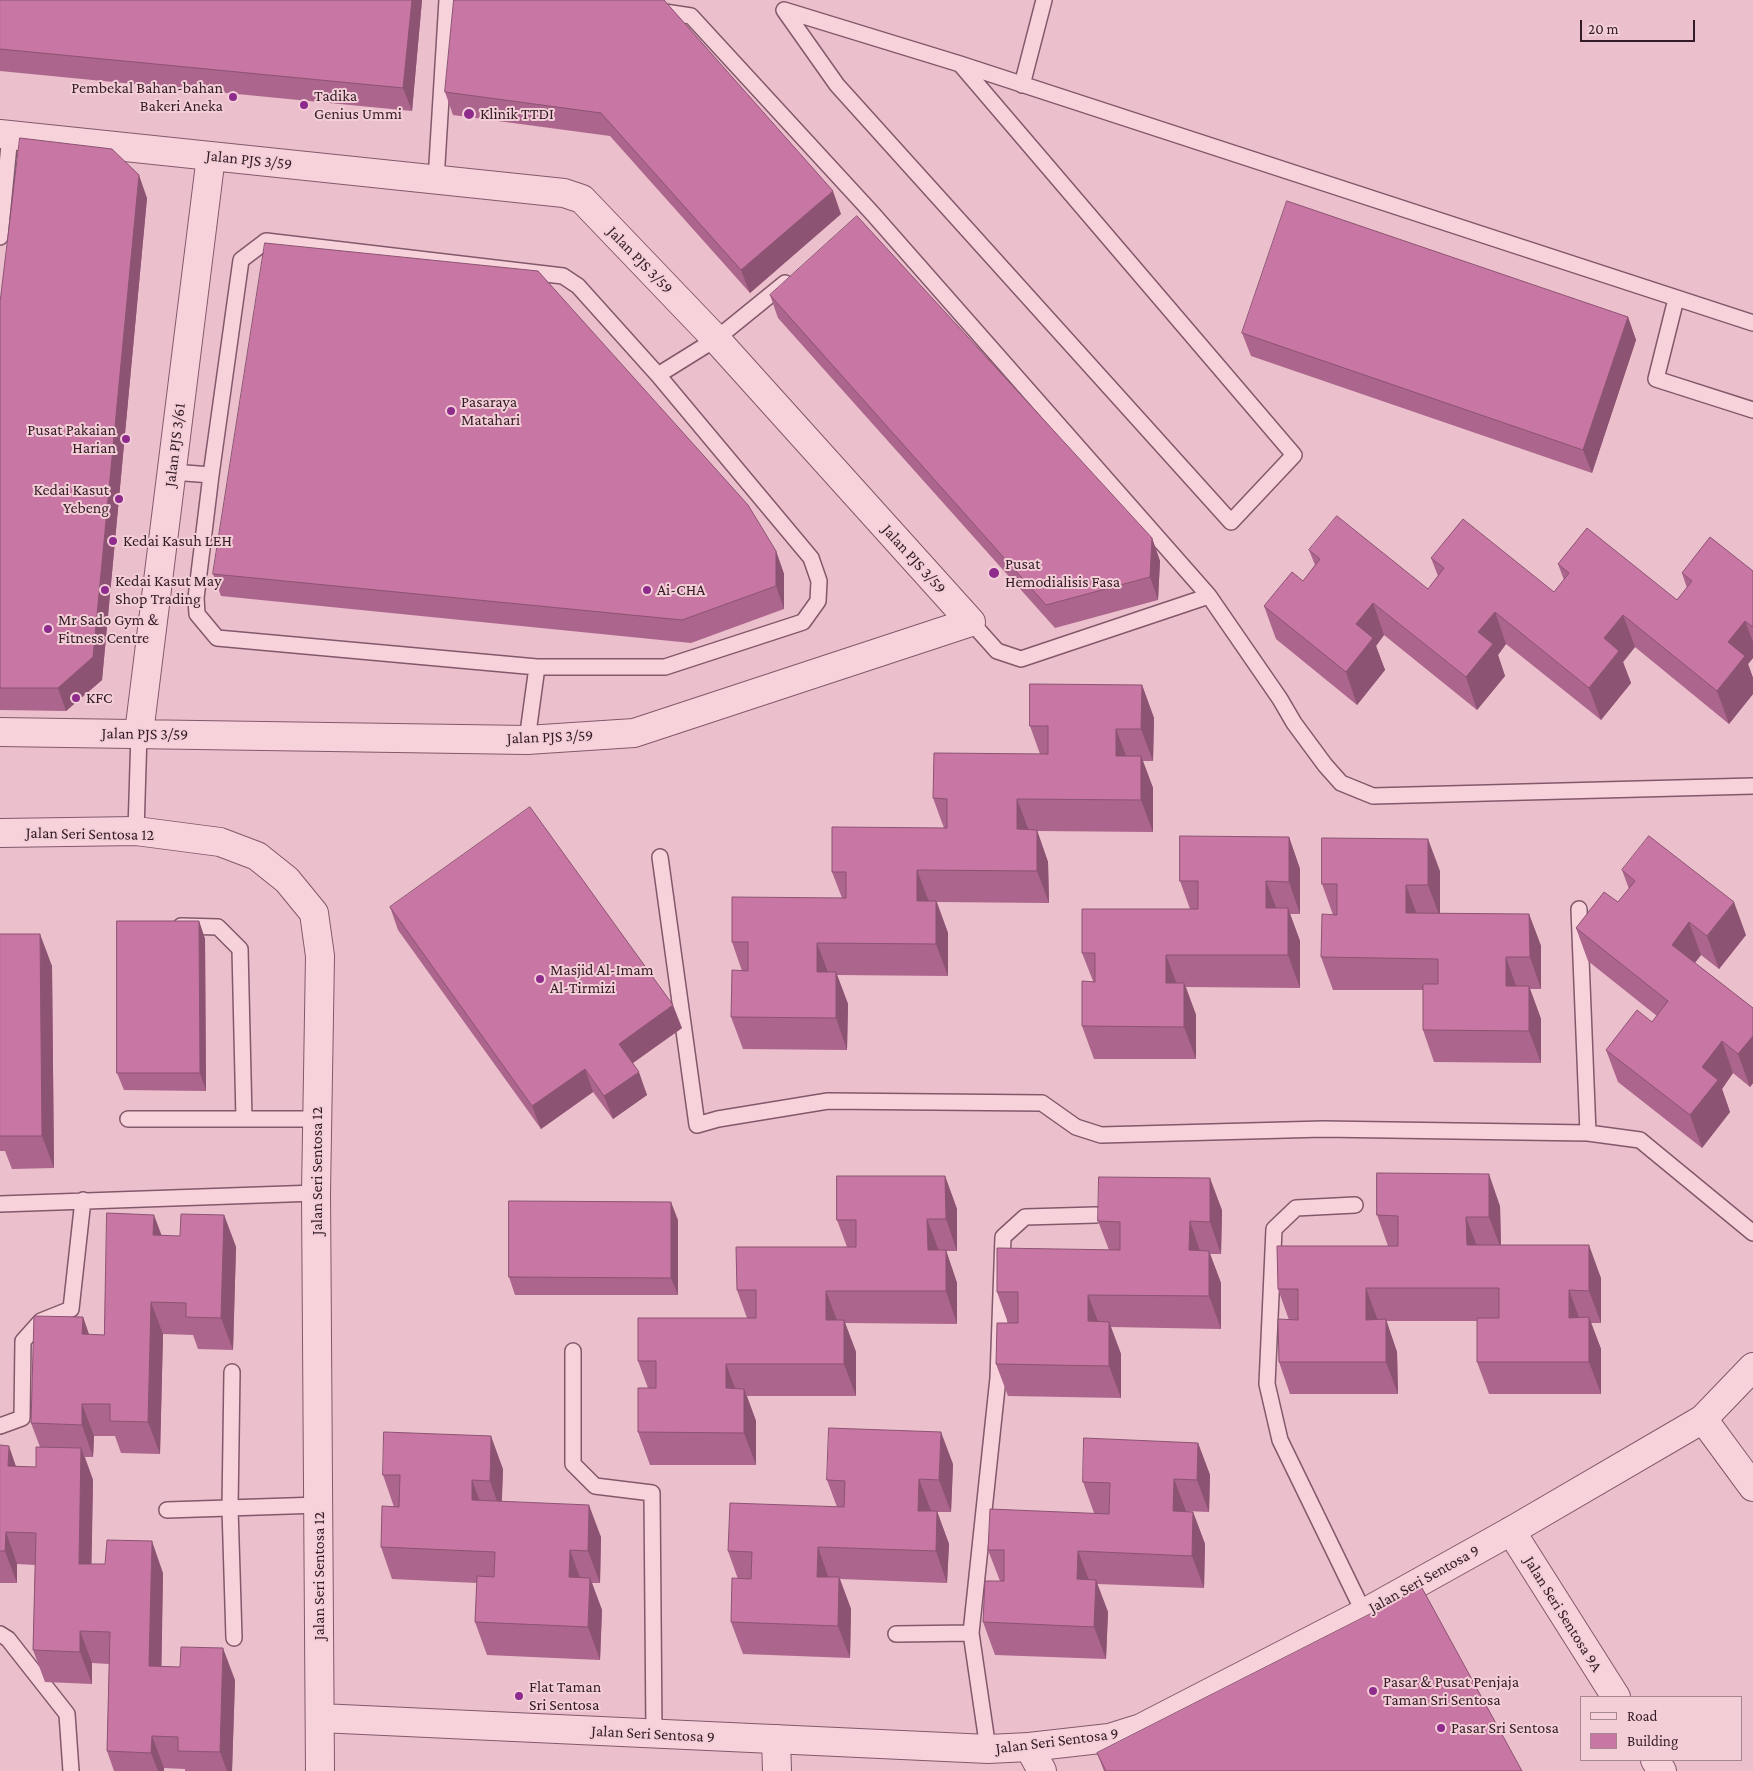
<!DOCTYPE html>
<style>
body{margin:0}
#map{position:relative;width:1753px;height:1771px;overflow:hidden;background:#ebbfcb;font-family:"Crimson Pro",serif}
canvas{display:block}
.legend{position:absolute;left:1580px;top:1696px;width:162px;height:65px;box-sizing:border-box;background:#f3ced7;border:1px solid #a68791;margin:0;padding:6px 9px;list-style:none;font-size:15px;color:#331c27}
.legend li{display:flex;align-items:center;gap:10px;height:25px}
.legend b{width:25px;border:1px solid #a68791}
.scale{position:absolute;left:1580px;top:20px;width:115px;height:22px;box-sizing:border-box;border:2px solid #331c27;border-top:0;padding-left:6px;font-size:15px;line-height:18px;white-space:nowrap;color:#331c27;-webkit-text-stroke:4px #f3ced7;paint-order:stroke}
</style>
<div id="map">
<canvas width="1753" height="1771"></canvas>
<ul class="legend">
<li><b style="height:6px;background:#f7d2db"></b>Road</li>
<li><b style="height:14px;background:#c876a3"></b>Building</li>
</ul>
<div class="scale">20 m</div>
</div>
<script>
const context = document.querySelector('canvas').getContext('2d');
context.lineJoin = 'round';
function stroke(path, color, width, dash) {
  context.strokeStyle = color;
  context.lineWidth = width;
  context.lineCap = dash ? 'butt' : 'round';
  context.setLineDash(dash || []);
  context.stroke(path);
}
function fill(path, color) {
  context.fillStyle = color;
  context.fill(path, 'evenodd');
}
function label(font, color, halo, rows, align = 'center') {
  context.font = font + ' "Crimson Pro",serif';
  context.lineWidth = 4;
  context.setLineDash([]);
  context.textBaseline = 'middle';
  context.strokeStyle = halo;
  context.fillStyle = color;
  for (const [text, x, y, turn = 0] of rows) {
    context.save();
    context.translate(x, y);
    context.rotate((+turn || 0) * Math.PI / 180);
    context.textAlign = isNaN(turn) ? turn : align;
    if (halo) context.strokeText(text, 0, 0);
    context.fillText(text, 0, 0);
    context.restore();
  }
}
const service = new Path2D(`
 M658,11L691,16L873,214L1209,596L1021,659L997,651L971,622
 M960,64L1294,455L1231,522L837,85L784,10L960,64L1753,323
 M1022,85L1044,0
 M436,180L447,0
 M0,237L10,135
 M266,241L563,276L578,286L658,375L811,558L819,581L818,601L803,622L665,667H537L217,638L197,614L196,598L211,475L241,260Z
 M1676,299L1656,379L1753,410
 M658,375L716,339L785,283
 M172,472L211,475
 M1209,596L1280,699L1294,723L1325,765L1341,783L1373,796L1753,786
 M527,740L537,667
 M136,831L139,733
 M660,857L697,1125L718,1119L828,1101L1042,1103L1076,1127L1101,1135L1323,1129L1588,1133L1640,1140L1753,1233
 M1579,909L1588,1133
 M181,926L218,927L240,949L244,1119
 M128,1119H317
 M0,1204L316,1193
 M1355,1205L1296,1208L1274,1229L1267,1384L1280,1440L1364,1613
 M573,1351V1464L595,1486L652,1493L654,1734
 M232,1372L230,1508L234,1638
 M0,1426L22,1418L23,1341L41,1321L71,1309L83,1200
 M167,1510L319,1505
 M971,1633L988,1749
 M0,1634L8,1639L67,1714L71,1771
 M896,1634L971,1633L998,1378L1003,1237L1025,1217L1096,1215`);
const minor = new Path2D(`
 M0,134L564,193L582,199L716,339L971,622L634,733L527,740L0,732
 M139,733L211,156
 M1703,1419L1753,1487
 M1511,1531L1616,1697
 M776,1739L777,1771
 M1029,1747L1042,1771
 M1655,1760L1662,1771`);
const tertiary = new Path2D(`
 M0,833L136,831L220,842L257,856L287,880L314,913L320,956L316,1193L320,1771
 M320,1718L988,1749L1029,1747L1109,1738L1141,1728L1364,1613L1511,1531L1703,1419L1753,1367`);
const wall = new Path2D(`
 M0,0H422L412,111L0,71Z
 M454,0L841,214L750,293L610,136L453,115L445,92Z
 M147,198L102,680L66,711L0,710V303Z
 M770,295L1152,538L1160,561L1158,600L1055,628L778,318Z
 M1628,317L1636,340L1592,473L1251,356L1242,333Z
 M1309,550L1428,589L1438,576L1431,558L1554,592L1564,580L1558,564L1677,600L1687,588L1682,573L1753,571V658L1748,664L1753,678V694L1729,724L1635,647L1623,662L1631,683L1601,720L1506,644L1498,655L1505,676L1477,710L1384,635L1376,646L1385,670L1357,705L1276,639L1264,606L1303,581L1315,565Z
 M776,551L784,574V609L691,643L221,596L213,574Z
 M1142,685L1154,718L1153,761H1143L1153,788V832L1037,831L1048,862L1049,903L937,902L948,933V976L837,975L848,1004L847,1050L743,1049L731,1017L742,971L732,942L842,898L832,872L944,828L933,798L1040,754L1030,726Z
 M1289,837L1300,869V914H1290L1300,941V988L1186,987L1196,1015V1059H1094L1082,1026L1093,981L1082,953L1190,909L1180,881Z
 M1622,870L1746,935L1719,969L1701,955L1695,963L1753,1008V1083L1750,1087L1733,1073L1722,1089L1730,1112L1702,1148L1618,1082L1606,1050L1652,1022L1657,1016L1588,961L1576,928L1618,902L1629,889Z
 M1440,871V914H1529L1541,946V989H1530L1541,1019V1063L1434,1062L1423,1030V990H1333L1321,957L1333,915L1322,884Z
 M390,907L682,1028L633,1063L647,1095L613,1119L593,1092L541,1129L398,930Z
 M199,921L205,939L206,1091L124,1090L117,1073Z
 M0,934L52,966L54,1168L12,1169L5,1151H0Z
 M945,1176L957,1209V1251H946L957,1283V1324L845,1323L856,1352V1396H747L756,1421V1465H650L638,1432L648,1388L638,1361L747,1318L737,1290L847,1247L837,1220Z
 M1500,1206L1501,1245L1601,1278V1323H1591L1601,1349V1394H1489L1477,1362V1321H1386L1397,1352L1398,1394H1290L1279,1362L1289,1320L1278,1289L1388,1246L1377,1215Z
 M1222,1210L1221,1254H1210L1221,1283V1329L1111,1327L1121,1354V1398L1008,1396L996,1364L1008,1323L997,1292L1109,1250L1098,1221Z
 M224,1215L236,1247L233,1350L198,1349L193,1335L163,1334L160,1454L121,1453L115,1436H94L93,1457H85L93,1480L91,1564L163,1573L161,1666L235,1680L232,1771H185V1769L164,1768V1771H114L107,1751L109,1664L92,1663V1684L45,1682L33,1650L35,1565L17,1564V1583H0V1445L16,1467H36L40,1447L31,1423L83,1317L89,1334L104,1335L162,1236H180Z
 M678,1220V1295H515L509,1277Z
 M1198,1443L1210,1475L1209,1512L1186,1511L1193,1512L1205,1544L1204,1588L1097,1584L1108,1612L1106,1659L995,1655L983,1622L1000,1581L988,1550L1094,1513L1083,1482Z
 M953,1464L951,1512H937L949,1544L947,1583L840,1579L851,1609L850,1658L743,1654L731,1622L738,1579L728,1551L837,1507L827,1480Z
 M503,1469L502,1501L601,1537L600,1583H592L602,1610L600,1660L487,1655L475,1622L477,1583L392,1579L381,1547L394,1507L383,1475Z
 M1097,1753L1522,1771H1104Z`);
const shadedWall = new Path2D(`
 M412,0H422L412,111L403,88Z
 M139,175L147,198L102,680L66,711L58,688Z
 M833,191L841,214L750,293L741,270Z
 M1628,317L1636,340L1592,473L1583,450Z
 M1152,538L1160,561L1158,600L1150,577Z
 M776,551L784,574V609L776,586Z
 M1373,603L1384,635L1376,646L1385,670L1357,705L1346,672L1356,624Z
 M1495,612L1506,644L1498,655L1505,676L1477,710L1466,677L1478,632Z
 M1623,615L1635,647L1623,662L1631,683L1601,720L1589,688L1604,638Z
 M1745,621L1753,642V658L1748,664L1753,678V694L1729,724L1717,691L1728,642Z
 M1142,685L1154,718L1153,761L1141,729Z
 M1116,729L1128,761L1116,756Z
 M1141,756L1153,788V832L1141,800Z
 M1017,799L1029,831L1017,829Z
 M1037,830L1048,862L1049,903L1037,871Z
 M1289,837L1300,869V914L1289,882Z
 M1428,839L1440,871V917L1428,885Z
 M917,870L929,902L917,901Z
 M1266,881L1278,913L1266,908Z
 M1406,885L1418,917L1406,913Z
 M936,901L948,933V976L936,944Z
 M1734,902L1746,935L1719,969L1707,936Z
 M1288,908L1300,941V988L1288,955Z
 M1529,914L1541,946V989L1530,957Z
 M199,921L205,939L206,1091L200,1073Z
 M1689,922L1701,955L1683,977L1672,945Z
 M40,934L52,966L54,1168L42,1136Z
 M817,943L829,975L817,972Z
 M1166,955L1178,987L1166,983Z
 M1506,957L1517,989L1506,986Z
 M836,972L848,1004L847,1050L836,1018Z
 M1184,983L1196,1015V1059L1184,1027Z
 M1529,986L1541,1019V1063L1529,1031Z
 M673,1005L682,1028L627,1067L619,1044Z
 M1753,1036V1083L1750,1087L1738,1054Z
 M1722,1041L1733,1073L1722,1089L1730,1112L1702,1148L1690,1115L1702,1067Z
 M585,1069L593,1092L541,1129L532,1106Z
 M639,1072L647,1095L613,1119L604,1096Z
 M1489,1174L1500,1206L1501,1249L1489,1217Z
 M945,1176L957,1209V1251L946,1219Z
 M1210,1178L1222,1210L1221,1254L1210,1222Z
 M671,1202L678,1220V1295L671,1278Z
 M154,1215L166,1247L153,1235Z
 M224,1215L236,1247L233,1350L221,1318Z
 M1466,1217L1478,1249L1467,1245Z
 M927,1219L939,1251L928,1250Z
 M1190,1221L1201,1254L1189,1250Z
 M1589,1245L1601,1278V1323L1589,1291Z
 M946,1250L957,1283V1324L946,1291Z
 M1209,1251L1221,1283V1329L1209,1296Z
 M1366,1288L1378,1321L1366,1320Z
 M1569,1290L1581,1323L1569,1318Z
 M826,1291L838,1323L826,1320Z
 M1088,1295L1100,1327L1088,1321Z
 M151,1302L163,1334L160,1454L148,1422Z
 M83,1317L94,1350L82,1334Z
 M1589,1317L1601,1349V1394L1589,1362Z
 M1386,1319L1397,1352L1398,1394L1386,1362Z
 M844,1320L856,1352V1396L844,1364Z
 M1109,1322L1121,1354V1398L1109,1366Z
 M726,1364L738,1396L726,1388Z
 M744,1389L756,1421V1465L744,1433Z
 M82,1404L94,1436L93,1457L82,1425Z
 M941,1432L953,1464L951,1512L939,1480Z
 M491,1436L503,1469L501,1513L490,1481Z
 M1198,1443L1210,1475L1209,1512L1197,1480Z
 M9,1446L20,1478L8,1466Z
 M81,1448L93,1480L91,1596L79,1564Z
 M919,1479L931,1511H918Z
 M1174,1479L1186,1511H1173Z
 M472,1480L484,1512L472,1500Z
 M589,1505L601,1537L600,1583L588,1551Z
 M937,1511L949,1544L947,1583L936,1551Z
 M1193,1512L1205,1544L1204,1588L1192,1556Z
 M6,1532L17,1564V1583L5,1551Z
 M152,1541L163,1573L161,1698L149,1666Z
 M818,1547L829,1579L817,1577Z
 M570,1550L582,1583L569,1577Z
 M1078,1551L1090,1583L1077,1579Z
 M839,1577L851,1609L850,1658L838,1626Z
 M590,1578L602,1610L600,1660L588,1627Z
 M1096,1580L1108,1612L1106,1659L1094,1627Z
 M80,1631L92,1663V1684L80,1652Z
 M223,1648L235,1680L232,1771H227L220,1752Z
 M152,1736L164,1768V1771H158L151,1753Z`);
const building = new Path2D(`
 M0,0H412L403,88L0,49Z
 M454,0H664L833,191L741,270L601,113L445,92Z
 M20,138L112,149L139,175L93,657L58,688H0V303Z
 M1287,201L1628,317L1583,450L1242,333Z
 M857,216L1152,538L1150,577L1046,605L770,295Z
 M265,243L538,271L748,505L776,551V586L682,620L213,574Z
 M1337,516L1428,589L1444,568L1431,558L1463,519L1554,592L1569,573L1558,564L1587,528L1677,600L1692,581L1682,573L1710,537L1753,571V627L1745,621L1728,642L1745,656L1717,691L1623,615L1604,638L1619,651L1589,688L1495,612L1478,632L1493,644L1466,677L1373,603L1356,624L1373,638L1346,672L1264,606L1292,572L1303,581L1320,559L1309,550Z
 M1030,684L1142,685L1141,729H1116V756H1141V800L1017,799V829L1037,830V871L917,870V901H936V944L817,943V972H836V1018L731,1017L732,970L748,971V942H732V897L846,898V872H832V827L947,828V799L933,798L934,753L1048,754V726H1030Z
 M530,807L673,1005L619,1044L639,1072L604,1096L585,1069L532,1106L390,907Z
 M1180,836L1289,837V882L1266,881V908H1288V955H1166V983H1184V1027L1082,1026V981L1095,982V953H1082V909H1198V881H1180Z
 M1649,836L1734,902L1707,936L1689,922L1672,945L1753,1008V1036L1738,1054L1722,1041L1702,1067L1718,1080L1690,1115L1606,1050L1637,1010L1652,1022L1668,1001L1576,928L1604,892L1618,902L1635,881L1622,870Z
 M1322,838L1428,839V885H1406V913L1529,914L1530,957H1506V986H1529V1031L1423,1030V984H1438V959L1321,957L1322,914L1337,915V884H1322Z
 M117,921H199L200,1073H117Z
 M0,934H40L42,1136H0Z
 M1377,1173L1489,1174V1217H1466L1467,1245H1589V1291L1569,1290V1318L1589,1317V1362H1477V1318H1499V1288H1366V1320L1386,1319V1362H1279L1278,1319L1298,1320V1289H1278L1277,1246H1398V1216L1377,1215Z
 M837,1176H945L946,1219H927L928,1250H946V1291H826V1320H844V1364H726V1388L744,1389V1433L638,1432V1388H656V1361H638V1318H756V1290H737L736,1247H856V1220H837Z
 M1099,1177L1210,1178V1222L1190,1221L1189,1250L1209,1251V1296L1088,1295V1321L1109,1322V1366L996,1364L997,1323H1018V1292H997V1248L1120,1250V1222L1098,1221Z
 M509,1201L671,1202V1278L509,1277Z
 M107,1213L154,1215L153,1235L180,1236L181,1214L224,1215L221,1318L186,1317V1303L151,1302L148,1422L110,1421V1404H82V1425L31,1423L34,1316L83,1317L82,1334L104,1335Z
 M829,1428L941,1432L939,1480L919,1479L918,1511H937L936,1551L818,1547L817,1577H839L838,1626L731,1622L732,1578L751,1579L752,1552L728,1551L730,1503L844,1507L845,1481L827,1480Z
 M384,1432L491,1436L490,1481L472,1480V1500L589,1505L588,1551L570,1550L569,1577L590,1578L588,1627L475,1622L477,1576L494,1577L495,1552L381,1547L382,1506L399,1507L400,1475H383Z
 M1084,1438L1198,1443L1197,1480L1174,1479L1173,1511L1193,1512L1192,1556L1078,1551L1077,1579L1096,1580L1094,1627L983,1622L985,1581H1004V1550H988L990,1509L1109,1514L1110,1483L1083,1482Z
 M0,1445L9,1446L8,1466L36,1467V1447L81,1448L79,1564H105L107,1540L152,1541L149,1666L180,1667L181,1647L223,1648L220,1752L178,1751V1737L152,1736L151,1753L107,1751L110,1632L80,1631V1652L33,1650L36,1533L6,1532L5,1551H0Z
 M1422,1588L1522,1771H1106L1097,1753Z`);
const markers = [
 [233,97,5,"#8f2b8c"],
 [304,105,5,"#8f2b8c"],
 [469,114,6,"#8f2b8c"],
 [451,411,5,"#8f2b8c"],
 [126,439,5,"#8f2b8c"],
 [119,499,5,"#8f2b8c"],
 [113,541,5,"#8f2b8c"],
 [994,573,6,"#8f2b8c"],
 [105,590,5,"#8f2b8c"],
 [647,590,5,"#8f2b8c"],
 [48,629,5,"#8f2b8c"],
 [76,698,5,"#8f2b8c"],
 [540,979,5,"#8f2b8c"],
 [1373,1691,5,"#8f2b8c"],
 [519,1696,5,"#8f2b8c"],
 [1441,1728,5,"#8f2b8c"]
];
const poiNames = [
 ["Pembekal Bahan-bahan",223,88,"right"],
 ["Bakeri Aneka",223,106,"right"],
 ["Tadika",314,96],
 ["Genius Ummi",314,114],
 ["Klinik TTDI",480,114],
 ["Pasaraya",461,402],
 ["Matahari",461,420],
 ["Pusat Pakaian",116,430,"right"],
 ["Harian",116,448,"right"],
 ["Kedai Kasut",109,490,"right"],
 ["Yebeng",109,508,"right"],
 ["Kedai Kasuh LEH",123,541],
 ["Pusat",1005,564],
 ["Hemodialisis Fasa",1005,582],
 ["Kedai Kasut May",115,581],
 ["Shop Trading",115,599],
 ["Ai-CHA",657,590],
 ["Mr Sado Gym &",58,620],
 ["Fitness Centre",58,638],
 ["KFC",86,698],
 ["Masjid Al-Imam",550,970],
 ["Al-Tirmizi",550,988],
 ["Pasar & Pusat Penjaja",1383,1682],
 ["Taman Sri Sentosa",1383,1700],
 ["Flat Taman",529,1687],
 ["Sri Sentosa",529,1705],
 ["Pasar Sri Sentosa",1451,1728]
];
const streetNames = [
 ["Jalan PJS 3/59",249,160,6],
 ["Jalan PJS 3/59",640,260,46],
 ["Jalan PJS 3/61",175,445,-83],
 ["Jalan PJS 3/59",914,559,48],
 ["Jalan PJS 3/59",145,734,1],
 ["Jalan PJS 3/59",550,737,-2],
 ["Jalan Seri Sentosa 12",90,834,1],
 ["Jalan Seri Sentosa 12",317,1171,-90],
 ["Jalan Seri Sentosa 12",319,1576,-90],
 ["Jalan Seri Sentosa 9",1424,1579,-29],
 ["Jalan Seri Sentosa 9A",1563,1614,58],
 ["Jalan Seri Sentosa 9",653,1734,3],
 ["Jalan Seri Sentosa 9",1057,1741,-7]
];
stroke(service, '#83586b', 18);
stroke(minor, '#83586b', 30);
stroke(tertiary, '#83586b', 30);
stroke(service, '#f7d2db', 15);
stroke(minor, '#f7d2db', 28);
stroke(tertiary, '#f7d2db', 28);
fill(wall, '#ac658c');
fill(shadedWall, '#8c5372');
fill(building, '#c876a3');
stroke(building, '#8c5372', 1);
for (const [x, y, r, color] of markers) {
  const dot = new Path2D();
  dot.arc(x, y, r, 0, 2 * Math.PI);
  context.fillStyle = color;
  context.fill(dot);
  stroke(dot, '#f3ced7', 2);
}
label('16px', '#331c27', '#f3ced7', poiNames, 'left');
label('16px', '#331c27', '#f3ced7', streetNames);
</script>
